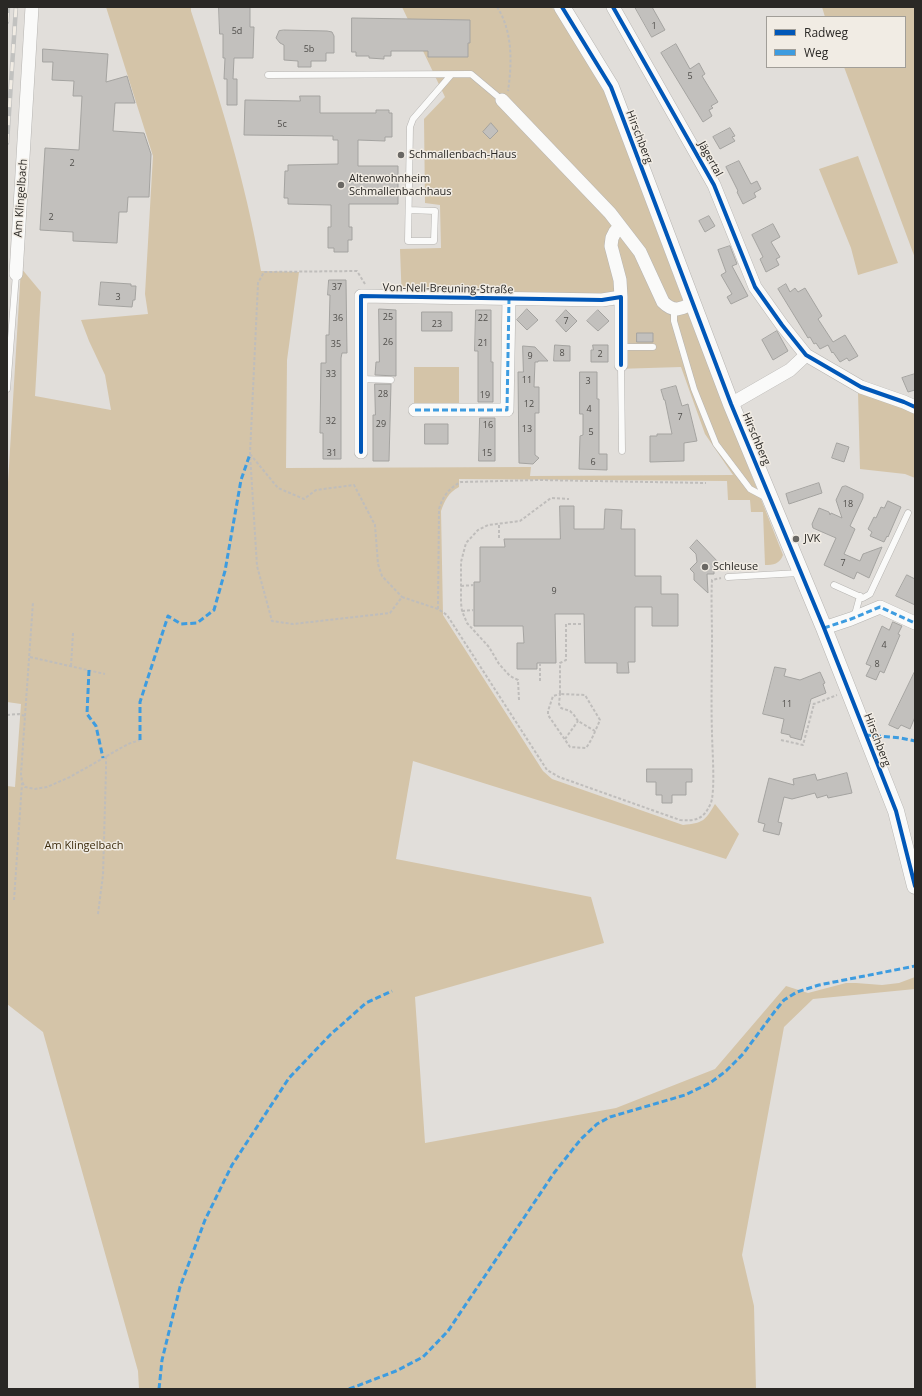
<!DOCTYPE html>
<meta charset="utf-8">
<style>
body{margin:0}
#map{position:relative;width:922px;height:1396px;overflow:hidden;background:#e1deda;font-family:"Open Sans",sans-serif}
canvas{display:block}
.frame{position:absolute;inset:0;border:8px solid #2a2825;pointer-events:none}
.legend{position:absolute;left:766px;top:16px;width:140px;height:52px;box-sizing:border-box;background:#f1ece4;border:1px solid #a19e98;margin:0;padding:5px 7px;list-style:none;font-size:12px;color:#2a2825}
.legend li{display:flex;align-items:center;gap:8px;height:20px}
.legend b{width:20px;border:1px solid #a19e98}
</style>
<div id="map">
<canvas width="922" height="1396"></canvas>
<div class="frame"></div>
<ul class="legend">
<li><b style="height:5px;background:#0057b8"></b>Radweg</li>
<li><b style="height:5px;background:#3d9ce0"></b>Weg</li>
</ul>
</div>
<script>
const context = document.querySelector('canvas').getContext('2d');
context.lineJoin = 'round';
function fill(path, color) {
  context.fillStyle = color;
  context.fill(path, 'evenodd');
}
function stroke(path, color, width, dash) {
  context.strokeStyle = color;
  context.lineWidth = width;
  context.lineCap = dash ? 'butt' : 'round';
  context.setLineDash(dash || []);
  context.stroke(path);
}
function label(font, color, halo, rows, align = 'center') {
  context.font = font + ' "Open Sans",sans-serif';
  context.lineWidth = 3;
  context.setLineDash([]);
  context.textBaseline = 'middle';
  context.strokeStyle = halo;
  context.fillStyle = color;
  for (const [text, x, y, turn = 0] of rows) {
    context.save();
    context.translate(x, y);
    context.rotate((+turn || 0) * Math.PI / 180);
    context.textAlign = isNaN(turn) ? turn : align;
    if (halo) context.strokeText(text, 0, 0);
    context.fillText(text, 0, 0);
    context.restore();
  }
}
const green = new Path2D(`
 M106,7H191V11C219,96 246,182 261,271L299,272L287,360L286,468L531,467L530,476L733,475L705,434L681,367L616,369V304L402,303L400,249L441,248L440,205L425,203L424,119L445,97L402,7H551L562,16L604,91L689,316L783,555C780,564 773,565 765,565L763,512H751L750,500H728L727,481L459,479V487C448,493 445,500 441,511L443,615L543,771L552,779L683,825C703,823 705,821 715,804L739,834L726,859L413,761L396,859L591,897L604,943L415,997L425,1143L616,1108L715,1069L786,986L808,993L846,983H856L882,985L899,983L915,977V989L813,999L784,1027L742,1255L754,1306L756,1389H139L138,1371L43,1032L7,1004V786L15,787L21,704L7,702V499L21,268L41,292L35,396L111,410L105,375L89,341L81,320L148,314L145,294L153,156Z
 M822,7H915V258L844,67H905V17H825Z
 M858,156L898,263L858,275L851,248L819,169Z
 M414,367H459V405L414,406Z
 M858,392L915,412V478L905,474L860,469Z`);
const building = new Path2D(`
 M219,7H250V27H254L253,58H234L233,79H237V105H227V79H224L225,58H223V34H220Z
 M635,7H652L665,30L652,37Z
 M352,18L470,20V43H468V57H428V51H391V56H384V59L369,58V56H356V52H352Z
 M284,30L327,31L332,32L334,36V53H326V61H311V67H298V61L284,60V45L280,43L276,38L279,31Z
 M676,44L690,69L699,63L705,74L702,76L718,102L711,106L713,108L709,110L712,116L703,122L661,53Z
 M43,49L108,54L106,82L127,76L135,103H115L113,131L144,133L151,154L149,197H128L127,212H119L117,243L73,241V232L40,230L45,148L79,150L82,96H73L74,81L52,80L53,62H43Z
 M300,96H320V113H376V110H389V113H392V137H385V141L358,140V166H398V204H349V227H352V240H348V252H334V248H328V227H331V205L288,204V198H284L285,171H288V165L338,164V140H333V136L244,135L245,100L300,101Z
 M491,123L498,131L490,139L483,132Z
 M730,128L735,136L732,137L735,141L720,149L713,137Z
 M739,161L751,184L757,181L761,189L754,193L756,197L743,204L737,192L738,191L726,167Z
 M709,216L715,226L705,232L699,221Z
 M773,224L780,237L771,242L780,257L776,259L779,265L766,272L760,259L763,257L752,235Z
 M730,246L737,264L732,266L748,296L731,304L727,297L732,294L721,275L726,272L718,250Z
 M329,280H346L347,353H342L341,358V459H323V433H320L321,363H326V335H329L330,295H328Z
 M101,282L131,284V286H136L135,300H133L132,307L99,305Z
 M786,284L790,292L795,288L798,292L805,288L822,316L818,319L833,342L845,335L858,356L849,361L847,358L840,362L833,352L832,353L828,345L820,349L816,343L814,344L810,337L808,338L778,289Z
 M379,309L396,310V376L375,375L376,362H379Z
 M527,309L538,320L527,330L517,320Z
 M476,310H491V362H493V402H478V351H475Z
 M566,310L577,321L566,332L556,321Z
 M598,310L609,321L598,331L587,321Z
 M422,312H452V331H422Z
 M777,331L788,351L773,360L762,340Z
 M637,333H653V342H637Z
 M555,345L570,346V361H554Z
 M593,345H608V362H591V350H593Z
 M523,346L535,347L548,361H538V362H535L534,387H539V413H535V455L539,458L533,464L519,463L518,372H523Z
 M580,372H597V399H599V454H607V470L579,469L580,436L583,435V414H580Z
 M915,374V390L908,392L902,378Z
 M375,384H391L389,461H373V415H375Z
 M676,386L682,406L688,404L697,441L684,443V461L650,462V436H657V434H672L665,400H664L661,390Z
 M480,418H495V461H479Z
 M425,424H448V444H425Z
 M837,443L849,447L844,462L832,458Z
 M819,483L822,493L789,504L786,494Z
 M846,486L863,494V498L850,526L855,529L844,554L860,561L863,554L882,547L869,578L857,572L854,579L824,565L836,538L813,528L812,524L819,508L829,512L830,515L831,513L842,518L836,500L842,487Z
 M888,501L901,507L888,537L887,536L884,542L870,536L872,532L868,529L874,517L876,518L881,507L884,508Z
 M560,506H574V529H604L605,509L622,510L621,529H635V576H661V594H678V626H652V607H635V662H628L629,673H617V663H585L584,614H555L556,663H537V669H517V643H524L523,626H474V582H480V547H505L504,539H560Z
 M697,540L720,564L714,570V574H707L708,593L694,580V573L690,569L697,562L696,554L690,548Z
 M907,575L915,579V605L896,596Z
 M893,622L902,626L898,634L900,635L884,673L880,671L876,680L866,676L871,666L866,664L882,626L889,630Z
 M775,667L786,669L784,676L800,680L820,672L825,683L823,684L826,693L811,699L801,740L790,737V735L781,733L784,719L763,714Z
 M915,671V717L910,729L901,725L898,729L889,725Z
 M647,769H692V782H686V795H672V803H662V795H656V782H647Z
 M847,773L852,793L828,798L827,795L817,798L815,793L792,799L784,797L778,822L782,823L779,835L763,831L765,824L758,822L769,778L794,785L793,779L815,774L817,780Z`);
const path = new Path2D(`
 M497,7C513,31 512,64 508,91
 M365,284L357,271L264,272L258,283L250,454L257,566L272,621L293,624L390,613L402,597L438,609L447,615L547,770L559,777L680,820C695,821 703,820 710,805C716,795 712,747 712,733C711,701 712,669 712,638C712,618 711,599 712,580L721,578
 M250,454L278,488L304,499L316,490L354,485L375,525L378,564L382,576L402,597
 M499,538V523
 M461,586L474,585
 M438,609L439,509C443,496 449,488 461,482L539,480L706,483
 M462,611L474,610
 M581,624H566V660L560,663V694L585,695L600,720C596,729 592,740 586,748L570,747L548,715V711L553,696L560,694L559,704L561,708L570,711L574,715L578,721L595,731
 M30,657L105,674
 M540,663V681
 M71,666L73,633
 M519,700L518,680L510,676L499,664L489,647L467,623L462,611L461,603V562L466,543L478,530L488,525L520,521L551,498L569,499
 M808,702L814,704L837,695
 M7,715L19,714L25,716L21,774L22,782L25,787L35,789L47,787L70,777L128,744L140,740
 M25,716L33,602
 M565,739L578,721
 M781,740L803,745L814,704
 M14,900L22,783
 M98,914L103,875L106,770V756`);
const service = new Path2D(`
 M268,75L471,74L502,100
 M409,210L435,211L434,241H408L410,127L413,119L451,75
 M674,309V321L694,389L716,444L750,489L767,498
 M621,347H653
 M621,365L622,451
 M361,379L391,380
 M7,389L16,274
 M728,577L799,573
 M834,585L863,598L870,594L908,513
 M854,618L860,596`);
const minor = new Path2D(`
 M613,7L714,185L755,287L782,325L806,355L861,387L904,402L915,407
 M502,100L610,213L640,252L663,302C674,313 681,309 693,303
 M620,226L615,232L612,238L611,246L620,280L621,297
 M16,274L32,7
 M731,404L790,370L806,355
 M415,410H507L509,299
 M361,452V296L602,300L621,297V365
 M824,628L851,619L880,607L915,623`);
const tertiary = new Path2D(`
 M562,7L611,87L731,404L824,628L896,811L915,886`);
const rail = new Path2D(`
 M7,22L8,7
 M7,143L16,7`);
const quiet = new Path2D(`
 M415,410H507L509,299
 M824,628L851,619L880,607L915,623
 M89,670L87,714L96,726L103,758
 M866,735L901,738L915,741
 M140,740V702L168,616L181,624L197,623L214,610L225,571L241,480L250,454
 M159,1389L162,1360L180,1287L205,1220L232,1165L289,1078L331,1034L366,1003L392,991
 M349,1389L396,1371L423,1357L448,1331L554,1173L581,1139L597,1124L610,1117L685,1095L710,1083L726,1071L743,1054L775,1011L784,1000L797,992L819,985L915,966`);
const cycleway = new Path2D(`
 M562,7L611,87L731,404L824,628L896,811L915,886
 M613,7L714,185L755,287L782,325L806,355L861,387L904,402L915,407
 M361,452V296L602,300L621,297V365`);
const markers = [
 [401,155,4,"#6a6864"],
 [341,185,4,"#6a6864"],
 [796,539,4,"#6a6864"],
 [705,567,4,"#6a6864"]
];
const numberNames = [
 ["1",654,26],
 ["5d",237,31],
 ["5b",309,49],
 ["5",690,76],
 ["5c",282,124],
 ["2",72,163],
 ["2",51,217],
 ["37",337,287],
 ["3",118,297],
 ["25",388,317],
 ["36",338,318],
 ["22",483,318],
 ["7",566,321],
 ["23",437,324],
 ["26",388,342],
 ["21",483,343],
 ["35",336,344],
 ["8",562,353],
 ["2",600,354],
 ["9",530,356],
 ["33",331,374],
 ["11",527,380],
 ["3",588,381],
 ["28",383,394],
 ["19",485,395],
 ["12",529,404],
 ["4",589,409],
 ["7",680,417],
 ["32",331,421],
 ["29",381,424],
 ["16",488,425],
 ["13",527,429],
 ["5",591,432],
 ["31",332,453],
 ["15",487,453],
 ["6",593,462],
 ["18",848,504],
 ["7",843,563],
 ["9",554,591],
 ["4",884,645],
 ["8",877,664],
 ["11",787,704]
];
const streetNames = [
 ["Hirschberg",639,137,69],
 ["Jägertal",710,159,61],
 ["Am Klingelbach",21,198,-86],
 ["Von-Nell-Breuning-Straße",448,289,1],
 ["Hirschberg",756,439,67],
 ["Hirschberg",877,740,69]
];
const poiNames = [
 ["Schmallenbach-Haus",409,155],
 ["Altenwohnheim",349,179],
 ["Schmallenbachhaus",349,192],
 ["JVK",804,539],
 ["Schleuse",713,567]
];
const parkNames = [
 ["Am Klingelbach",84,846]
];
fill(green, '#d4c4a8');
fill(building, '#c2c0bd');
stroke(building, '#a4a3a0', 1);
stroke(service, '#b6b4b1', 7);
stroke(minor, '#b6b4b1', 14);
stroke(tertiary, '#b6b4b1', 17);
stroke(path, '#bfbdbb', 2, [3, 2]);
stroke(service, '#fafaf9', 6);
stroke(minor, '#fafaf9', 13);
stroke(tertiary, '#fafaf9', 16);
stroke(rail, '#c2c2c0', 4.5);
stroke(rail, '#f1ece4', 3, [9]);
stroke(quiet, '#3d9ce0', 3, [6, 3]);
stroke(cycleway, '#0057b8', 4);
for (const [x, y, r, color] of markers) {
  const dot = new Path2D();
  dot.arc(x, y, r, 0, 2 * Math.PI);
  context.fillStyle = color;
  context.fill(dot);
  stroke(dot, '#f1ece4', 1.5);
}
label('9px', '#504e4b', null, numberNames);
label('11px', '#2a2825', '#f1ece4', streetNames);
label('11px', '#2a2825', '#f1ece4', poiNames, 'left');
label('11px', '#3c2b0c', '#f1ece4', parkNames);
</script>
